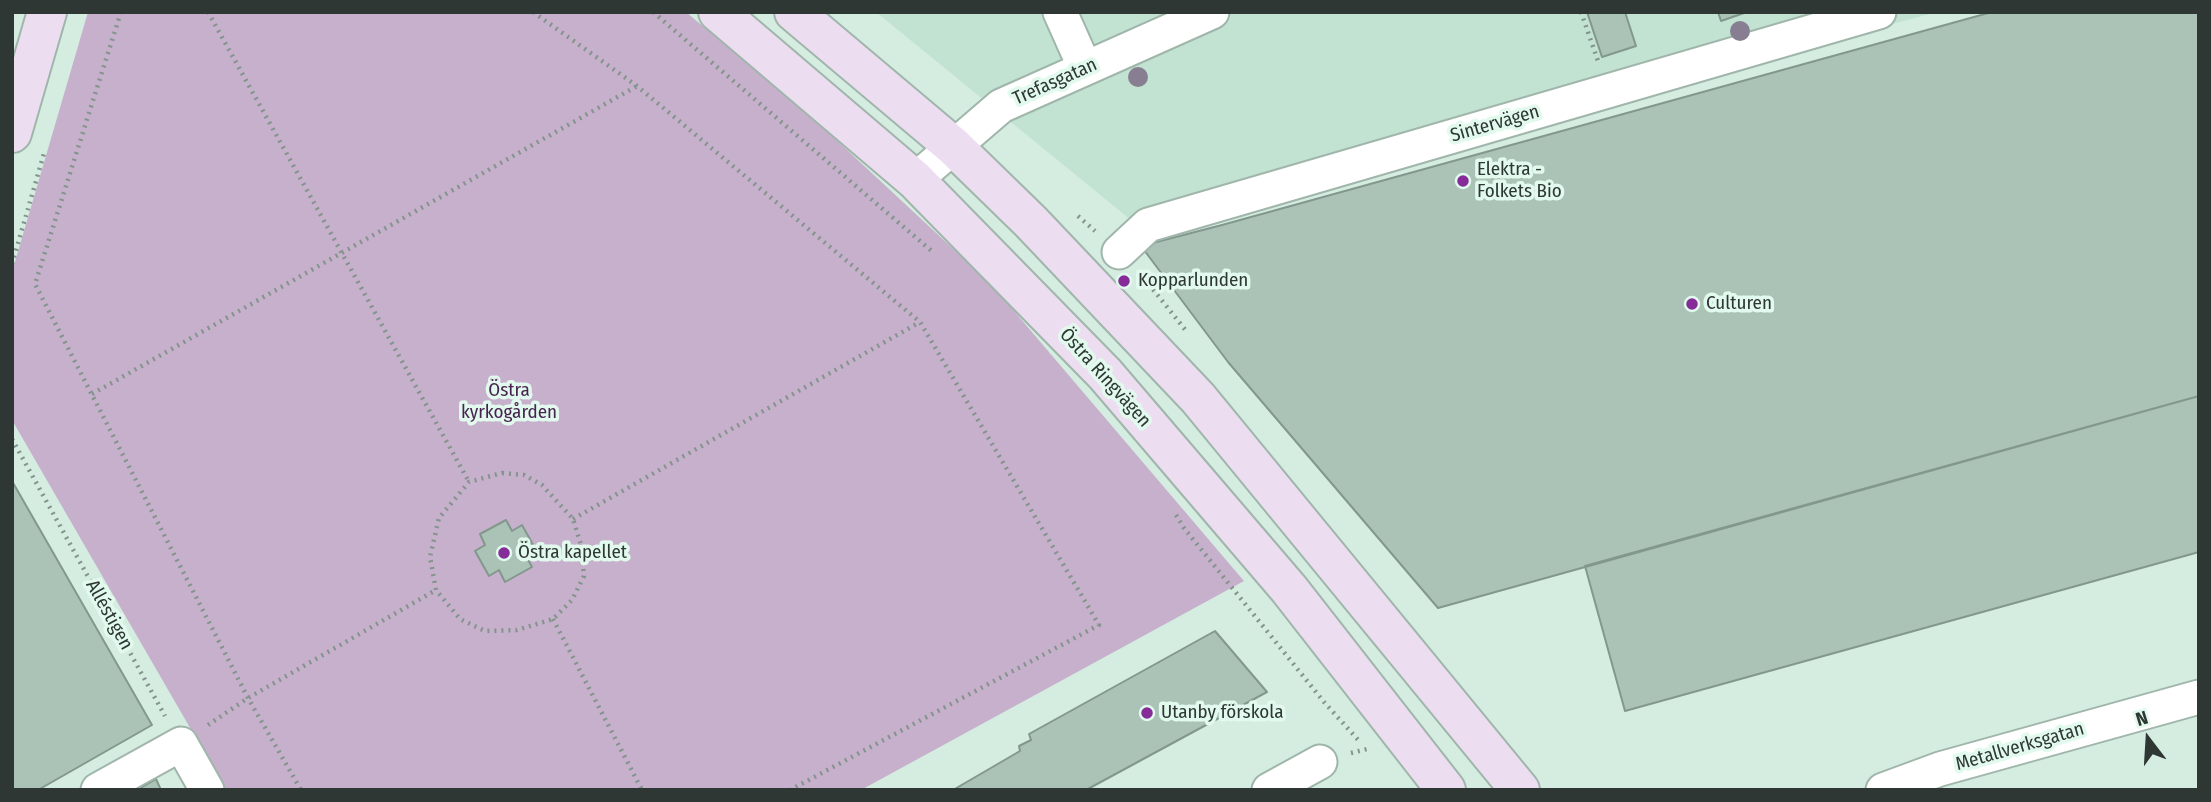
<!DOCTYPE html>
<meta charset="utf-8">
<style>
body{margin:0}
#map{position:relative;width:2211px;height:802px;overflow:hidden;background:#d5ede0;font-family:"Fira Sans Condensed",sans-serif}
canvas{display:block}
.frame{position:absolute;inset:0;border:14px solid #2e3733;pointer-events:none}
.north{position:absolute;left:2113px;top:704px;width:70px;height:70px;-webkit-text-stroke:5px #e2faee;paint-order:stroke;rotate:343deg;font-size:19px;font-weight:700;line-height:28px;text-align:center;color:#2e3733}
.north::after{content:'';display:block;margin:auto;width:24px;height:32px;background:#2e3733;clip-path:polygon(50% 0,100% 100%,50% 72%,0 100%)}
</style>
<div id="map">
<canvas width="2211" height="802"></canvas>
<div class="frame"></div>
<div class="north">N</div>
</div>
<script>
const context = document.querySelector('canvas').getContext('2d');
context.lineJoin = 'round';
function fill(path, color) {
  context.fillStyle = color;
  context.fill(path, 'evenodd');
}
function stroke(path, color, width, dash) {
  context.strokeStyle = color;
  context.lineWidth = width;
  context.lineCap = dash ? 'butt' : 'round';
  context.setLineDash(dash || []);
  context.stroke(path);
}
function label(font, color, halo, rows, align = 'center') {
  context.font = font + ' "Fira Sans Condensed",sans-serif';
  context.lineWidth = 7;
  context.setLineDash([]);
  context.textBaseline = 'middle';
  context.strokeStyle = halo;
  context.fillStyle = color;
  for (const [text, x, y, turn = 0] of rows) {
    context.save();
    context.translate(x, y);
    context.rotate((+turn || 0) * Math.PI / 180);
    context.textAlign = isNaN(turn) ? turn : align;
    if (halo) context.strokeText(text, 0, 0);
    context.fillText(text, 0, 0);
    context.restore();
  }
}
const built = new Path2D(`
 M876,12H1938L1131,220Z`);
const green = new Path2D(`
 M88,12H686L817,122L991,284L1244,581L861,790H226L12,420V272Z`);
const building = new Path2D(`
 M1587,12H1625L1636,46L1602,57Z
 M1718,12H1747L1721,21Z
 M1992,12H2199V396L1438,608L1228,362L1141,246L1222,225Z
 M2199,396V552L1625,711L1585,566Z
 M12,481L152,725L38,790H12Z
 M506,520L512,531L522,525L536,550L526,556L532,567L505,582L499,570L489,576L475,551L485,545L480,534Z
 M1215,631L1267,692L1086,790H953L1020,751L1019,746L1031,740L1029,734Z
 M156,779L161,790H137Z`);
const path = new Path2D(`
 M121,12L35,284L248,698L301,790
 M208,12L469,482
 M533,12L637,86L920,322L1099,625L790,790
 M653,12L934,253
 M1581,12L1598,61
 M1078,216L1095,231
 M12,264L45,150
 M1140,273L1187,332
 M92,394L637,86
 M12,439L165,716
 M502,473L524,475L542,485L573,519L581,545L584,576L572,600L553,619L517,630L485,631L460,619L436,590L430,557L439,518L469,482Z
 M1176,515L1184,528L1324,702L1360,742
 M573,519L920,322
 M553,619L642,790
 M208,725L248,698L436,590
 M1351,753L1367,749`);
const street = new Path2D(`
 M1060,12L1085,68
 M915,180L1001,106L1212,12
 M1119,252L1148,225L1879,12
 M98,790L181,744L207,790
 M1269,790L1320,762
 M1883,790L1940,769L2199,697`);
const secondary = new Path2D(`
 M718,12L915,180L1105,374L1289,589L1446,790
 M794,12L953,146L1031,222L1198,398L1520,790
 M12,133L47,12`);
const trees = [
 [1740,31],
 [1138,77]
];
const markers = [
 [1463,181,7,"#862c99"],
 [1124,281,7,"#862c99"],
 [1692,304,7,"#862c99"],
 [504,553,7,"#862c99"],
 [1147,713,7,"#862c99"]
];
const streetNames = [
 ["Trefasgatan",1055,82,-24],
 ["Sintervägen",1495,124,-16],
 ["Östra Ringvägen",1105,378,48],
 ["Alléstigen",109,615,61],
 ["Metallverksgatan",2020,747,-16]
];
const poiNames = [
 ["Elektra -",1477,170],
 ["Folkets Bio",1477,192],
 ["Kopparlunden",1138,281],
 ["Culturen",1706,304],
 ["Östra kapellet",518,553],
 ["Utanby förskola",1161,713]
];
const parkNames = [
 ["Östra",509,391],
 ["kyrkogården",509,413]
];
fill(built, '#c2e2d2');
fill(green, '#c7b0cc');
fill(building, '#abc2b7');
stroke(building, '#82988d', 2);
stroke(street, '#a0b6ab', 37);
stroke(secondary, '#a0b6ab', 42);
stroke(path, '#83948c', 4.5, [2, 5]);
stroke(street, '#fff', 33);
stroke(secondary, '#edddf1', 38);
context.fillStyle = '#877e91';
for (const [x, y] of trees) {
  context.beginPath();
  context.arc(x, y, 10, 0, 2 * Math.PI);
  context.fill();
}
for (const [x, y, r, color] of markers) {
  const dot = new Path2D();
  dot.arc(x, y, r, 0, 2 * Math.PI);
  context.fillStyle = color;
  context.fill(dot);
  stroke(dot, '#e2faee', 2.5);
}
label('19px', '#2e3733', '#e2faee', streetNames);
label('19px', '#2e3733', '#e2faee', poiNames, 'left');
label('19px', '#482350', '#e2faee', parkNames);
</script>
